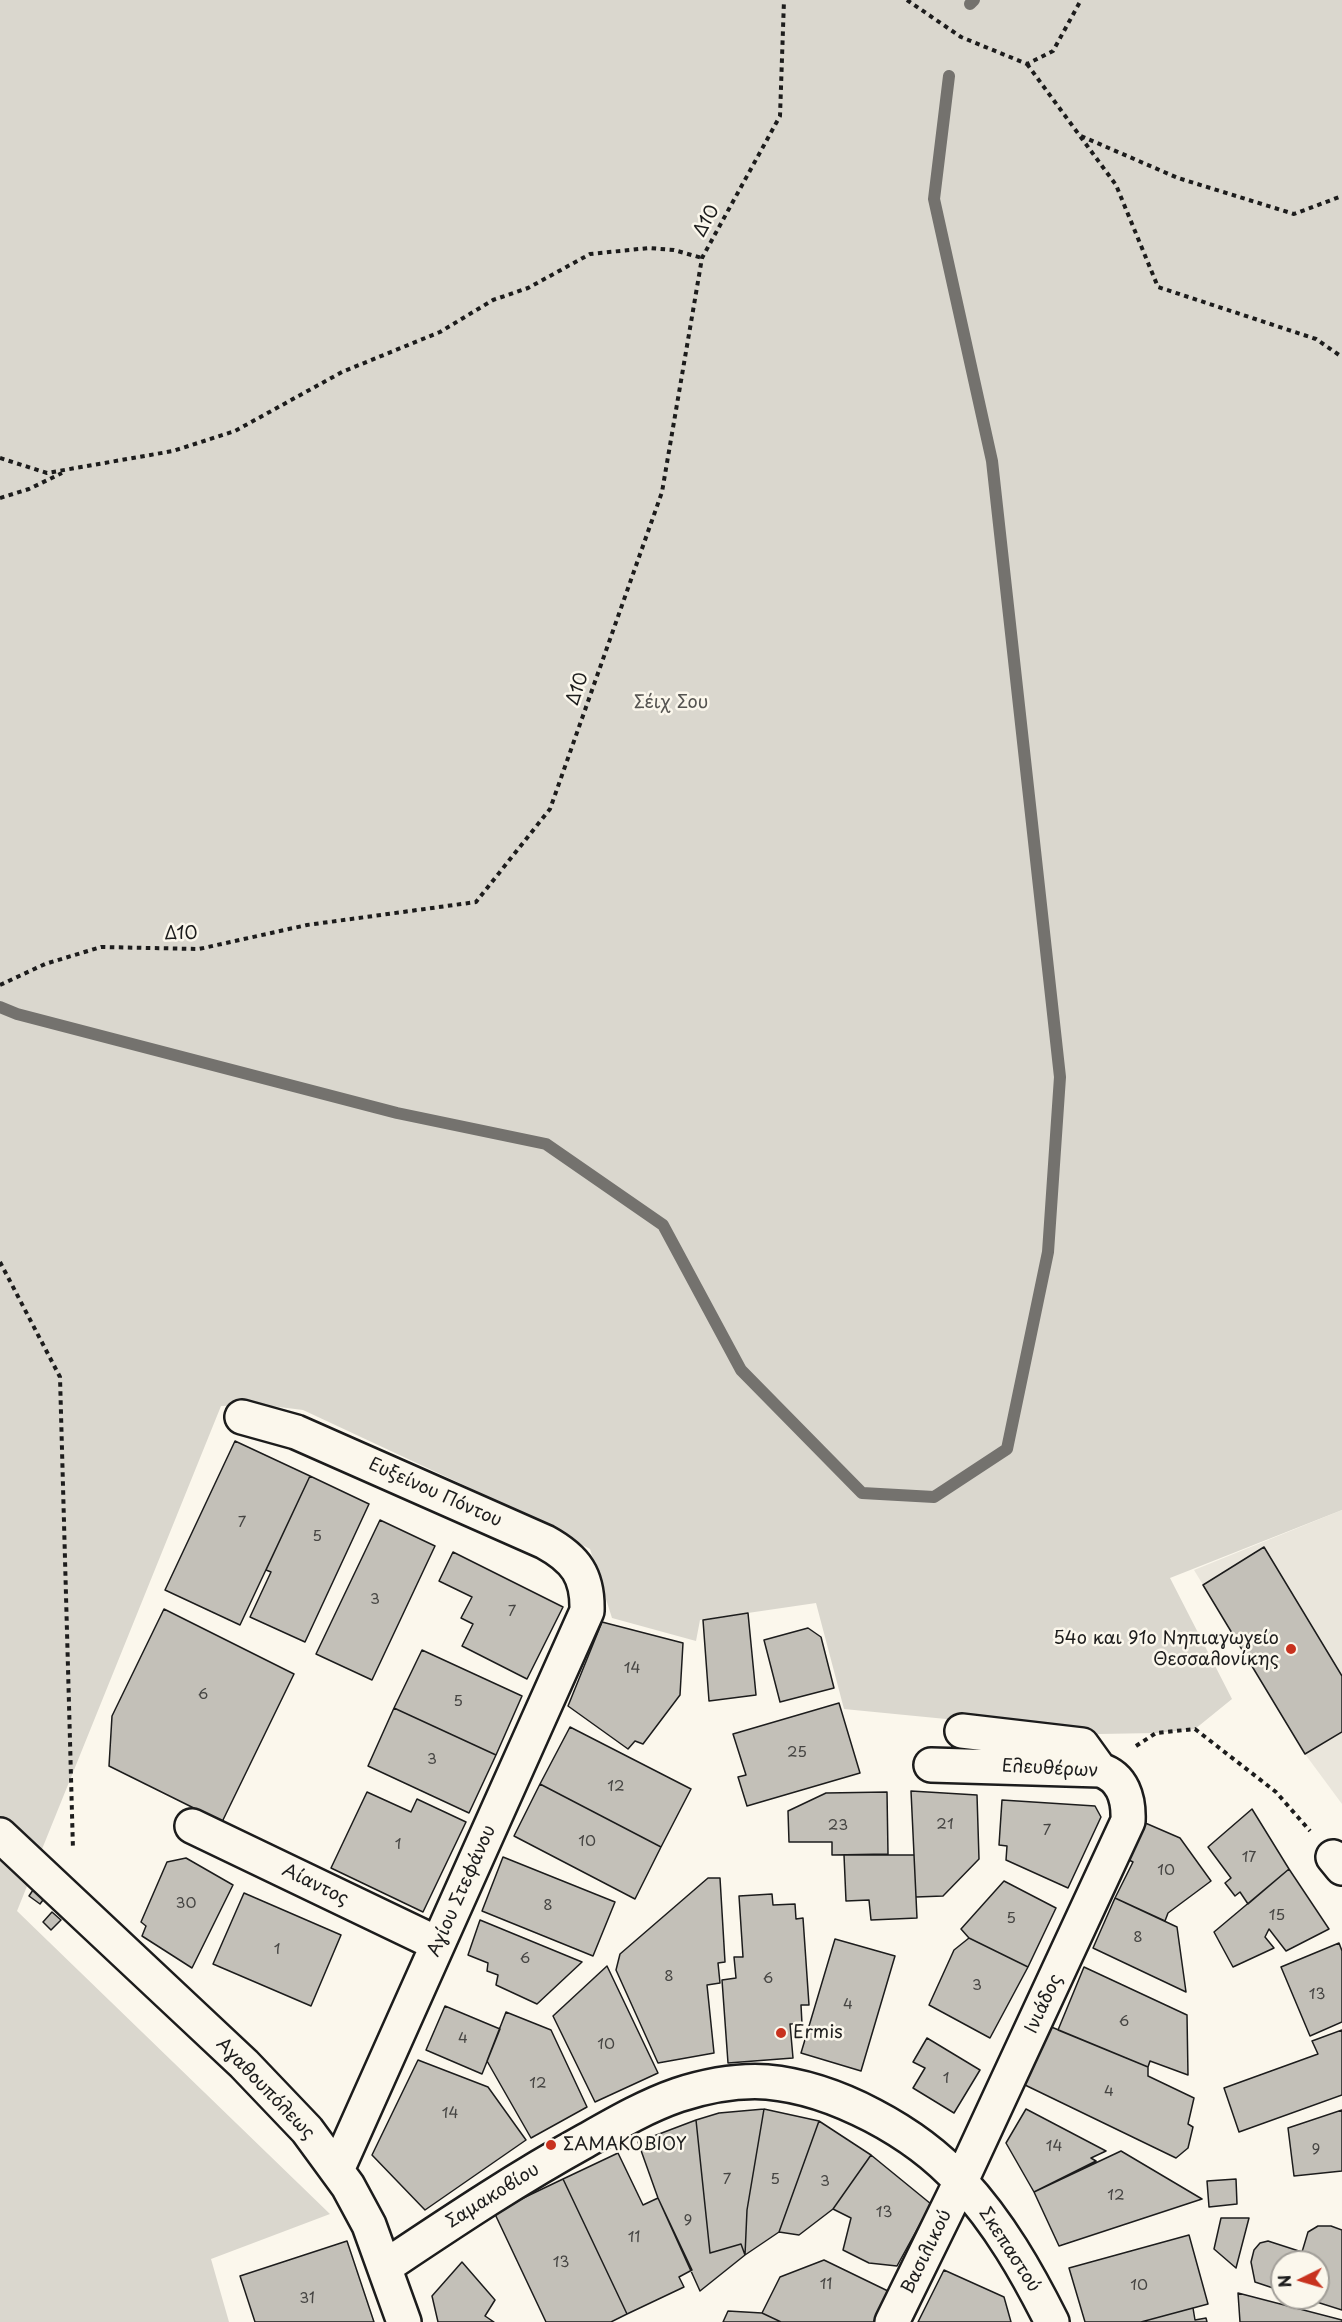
<!DOCTYPE html>
<meta charset="utf-8">
<style>
body{margin:0}
#map{position:relative;width:1342px;height:2322px;overflow:hidden;background:#fbf7ec;font-family:"Playpen Sans",sans-serif}
canvas{display:block}
.north{position:absolute;left:1270px;top:2250px;width:60px;height:60px;box-sizing:border-box;background:#fbf7ec;border:2px solid #a29f99;border-radius:50%;rotate:265deg;font-size:16px;font-weight:700;line-height:24px;text-align:center;color:#1c1c1c}
.north::after{content:'';display:block;margin:auto;width:21px;height:27px;background:#c8321e;clip-path:polygon(50% 0,100% 100%,50% 72%,0 100%)}
</style>
<div id="map">
<canvas width="1342" height="2322"></canvas>
<div class="north">N</div>
</div>
<script>
const context = document.querySelector('canvas').getContext('2d');
context.lineJoin = 'round';
function fill(path, color) {
  context.fillStyle = color;
  context.fill(path, 'evenodd');
}
function stroke(path, color, width, dash) {
  context.strokeStyle = color;
  context.lineWidth = width;
  context.lineCap = dash ? 'butt' : 'round';
  context.setLineDash(dash || []);
  context.stroke(path);
}
function label(font, color, halo, rows, align = 'center') {
  context.font = font + ' "Playpen Sans",sans-serif';
  context.lineWidth = 5;
  context.setLineDash([]);
  context.textBaseline = 'middle';
  context.strokeStyle = halo;
  context.fillStyle = color;
  for (const [text, x, y, turn = 0] of rows) {
    context.save();
    context.translate(x, y);
    context.rotate((+turn || 0) * Math.PI / 180);
    context.textAlign = isNaN(turn) ? turn : align;
    if (halo) context.strokeText(text, 0, 0);
    context.fillText(text, 0, 0);
    context.restore();
  }
}
const built = new Path2D(`
 M1342,1510V1804L1305,1754L1194,1570Z`);
const green = new Path2D(`
 M0,0H1342V1510L1170,1578L1232,1699L1195,1729L1156,1733L1099,1734L844,1709L816,1603L700,1620L696,1641L612,1618L590,1549L468,1487L303,1410L263,1405L221,1406L17,1911L330,2214L211,2259L229,2322H0Z`);
const stream = new Path2D(`
 M970,4L974,0
 M0,1007L17,1014L397,1113L546,1144L663,1225L741,1370L862,1493L934,1497L1007,1449L1048,1252L1060,1077L992,461L934,199L949,76`);
const building = new Path2D(`
 M235,1441L310,1476L240,1625L165,1590Z
 M310,1476L369,1504L305,1642L250,1617L271,1572L266,1570Z
 M380,1520L435,1546L372,1680L316,1654Z
 M1264,1547L1342,1676V1732L1305,1754L1203,1585Z
 M453,1552L563,1607L527,1679L462,1646L473,1624L461,1618L472,1597L439,1581Z
 M164,1609L294,1674L222,1822L109,1766L112,1716Z
 M748,1613L756,1695L709,1701L703,1620Z
 M602,1622L683,1643L680,1695L643,1744L635,1741L628,1749L568,1706Z
 M808,1628L821,1637L834,1688L780,1702L764,1640Z
 M422,1650L522,1696L496,1755L394,1708Z
 M839,1703L860,1773L747,1806L738,1777L746,1775L733,1734Z
 M394,1708L496,1755L469,1813L368,1766Z
 M570,1727L691,1789L661,1847L540,1784Z
 M540,1784L661,1847L635,1899L514,1836Z
 M911,1791L977,1795L979,1859L943,1896L916,1897Z
 M367,1792L411,1812L417,1799L466,1822L423,1912L331,1868Z
 M887,1792L888,1854L832,1855V1842H789L788,1811L826,1793Z
 M1002,1800L1095,1806L1101,1817L1068,1888L1006,1860L1007,1846L999,1845Z
 M1252,1809L1289,1869L1248,1904L1240,1892L1235,1896L1225,1883L1231,1878L1208,1847Z
 M1143,1822L1180,1838L1211,1881L1168,1913L1165,1921L1115,1898L1133,1862L1127,1859Z
 M844,1855H914L917,1918L871,1920L869,1900L846,1901Z
 M503,1857L615,1902L593,1956L482,1911Z
 M186,1858L233,1885L192,1968L142,1936L146,1926L141,1922L167,1862Z
 M1289,1869L1329,1929L1286,1951L1269,1929L1265,1937L1274,1948L1233,1967L1214,1932Z
 M708,1878H720L725,1962L718,1963L720,1983L707,1985L714,2053L658,2063L616,1970L620,1954Z
 M1004,1881L1056,1908L1028,1967L969,1938L961,1929Z
 M35,1887L46,1896L40,1904L29,1896Z
 M244,1893L341,1935L311,2006L213,1964Z
 M772,1894L773,1905L795,1904L796,1919L803,1918L809,2005H801L802,2024H790L793,2058L728,2063L722,1980L736,1978L734,1957H743L739,1896Z
 M1115,1898L1177,1927L1186,1992L1093,1948Z
 M52,1912L61,1920L51,1930L43,1922Z
 M480,1920L582,1962L537,2004L496,1985L498,1975L487,1971L488,1963L468,1955Z
 M969,1938L1028,1967L990,2038L929,2005L954,1950Z
 M835,1939L895,1956L861,2071L801,2053Z
 M1339,1943L1342,1951V2022L1310,2036L1281,1967Z
 M607,1966L658,2073L595,2102L553,2016Z
 M1084,1967L1187,2015L1188,2075L1150,2061L1148,2067L1058,2030Z
 M445,2006L500,2029L482,2074L426,2050Z
 M506,2012L551,2030L587,2107L531,2138L487,2061Z
 M1049,2026L1148,2067V2076L1194,2098L1188,2124L1193,2127L1188,2148L1176,2158L1025,2085Z
 M1342,2030V2095L1239,2132L1224,2088L1318,2054L1312,2041Z
 M927,2038L980,2070L954,2113L913,2088L925,2068L913,2062Z
 M418,2060L488,2087L526,2140L425,2210L372,2155Z
 M764,2109L819,2121L779,2232L745,2255L747,2210Z
 M764,2109L747,2210L745,2255L741,2244L710,2253L696,2120L719,2113Z
 M1026,2109L1106,2151L1091,2158L1096,2161L1034,2192L1006,2143Z
 M1342,2110V2171L1294,2176L1288,2128Z
 M696,2120L710,2253L741,2244L745,2255L700,2291L658,2198L638,2142Z
 M819,2121L871,2155L833,2209L799,2235L779,2232Z
 M1121,2151L1202,2199L1059,2246L1034,2192Z
 M618,2153L643,2205L658,2198L692,2270L679,2277L684,2287L627,2314L563,2179Z
 M871,2155L931,2204L897,2266L869,2263L843,2250L851,2218L833,2209Z
 M563,2179L627,2314L611,2322H546L494,2212Z
 M1236,2179L1237,2204L1209,2207L1207,2181Z
 M1221,2218H1249L1236,2268L1214,2249Z
 M1318,2226H1331L1342,2230V2310L1304,2298H1318V2262H1282V2291L1255,2282L1251,2262L1254,2250L1260,2243L1268,2241L1302,2252L1308,2232Z
 M1189,2235L1208,2304L1141,2322H1085L1069,2268Z
 M347,2241L374,2322H255L240,2276Z
 M824,2260L890,2292L876,2322H781L762,2313L780,2277Z
 M462,2262L495,2300L485,2316L494,2322H438L432,2296Z
 M944,2270L1004,2297L1011,2322H918Z
 M1238,2293L1342,2320V2322H1240Z
 M1193,2308L1195,2320L1206,2318L1207,2322H1141Z
 M728,2311L762,2313L781,2322H723Z`);
const path = new Path2D(`
 M907,0L961,37L1027,64L1053,51L1081,0
 M1027,64L1116,185L1158,287L1316,339L1342,357
 M1081,136L1178,178L1294,214L1342,196
 M0,458L47,473L173,451L235,431L342,372L440,332L493,300L528,288L590,254L649,248L674,250L702,258
 M0,498L29,489L62,473
 M0,985L45,964L101,947L199,949L307,925L476,902L550,809L662,492L702,258L780,116L784,0
 M0,1262L60,1377L73,1850
 M1136,1746L1156,1733L1195,1729L1276,1792L1310,1831`);
const minor = new Path2D(`
 M242,1417L296,1432L545,1542C576,1559 588,1576 587,1611L337,2170
 M962,1731L1082,1745L1100,1770
 M192,1826L438,1944
 M0,1835L244,2064L307,2130L348,2186L369,2225L404,2322
 M1333,1857L1342,1868
 M386,2266C452,2222 516,2179 585,2141C615,2124 646,2106 678,2095C706,2086 738,2080 767,2082C835,2088 916,2132 961,2182C999,2223 1027,2272 1052,2322
 M892,2322L961,2181L1128,1821C1129,1799 1123,1777 1100,1770L931,1765`);
const markers = [
 [1291,1649,6,"#c8321e"],
 [781,2033,6,"#c8321e"],
 [551,2145,6,"#c8321e"]
];
const numberNames = [
 ["7",242,1523],
 ["5",317,1537],
 ["3",375,1600],
 ["7",512,1612],
 ["14",632,1669],
 ["6",203,1695],
 ["5",458,1702],
 ["25",797,1753],
 ["3",432,1760],
 ["12",616,1787],
 ["21",945,1825],
 ["23",838,1826],
 ["7",1047,1831],
 ["10",587,1842],
 ["1",398,1845],
 ["17",1249,1858],
 ["10",1166,1871],
 ["30",186,1904],
 ["8",548,1906],
 ["15",1277,1916],
 ["5",1011,1919],
 ["8",1138,1938],
 ["1",277,1950],
 ["6",525,1959],
 ["8",669,1977],
 ["6",768,1979],
 ["3",977,1986],
 ["13",1317,1995],
 ["4",848,2005],
 ["6",1124,2022],
 ["4",463,2039],
 ["10",606,2045],
 ["1",946,2079],
 ["12",538,2084],
 ["4",1109,2092],
 ["14",450,2114],
 ["14",1054,2147],
 ["9",1316,2150],
 ["7",727,2180],
 ["5",775,2180],
 ["3",825,2182],
 ["12",1116,2196],
 ["13",884,2213],
 ["9",688,2221],
 ["11",634,2238],
 ["13",561,2263],
 ["11",826,2285],
 ["10",1139,2286],
 ["31",307,2299]
];
const streetNames = [
 ["Δ10",707,221,-61],
 ["Δ10",578,689,-71],
 ["Δ10",181,934,-1],
 ["Ευξείνου Πόντου",435,1493,24],
 ["Ελευθέρων",1050,1769,3],
 ["Αίαντος",315,1885,26],
 ["Αγίου Στεφάνου",462,1891,-66],
 ["Ινιάδος",1044,2004,-65],
 ["Αγαθουπόλεως",265,2089,46],
 ["Σαμακοβίου",493,2196,-32],
 ["Σκεπαστού",1009,2250,57],
 ["Βασιλικού",927,2252,-64]
];
const parkNames = [
 ["Σέιχ Σου",671,703]
];
const poiNames = [
 ["54ο και 91ο Νηπιαγωγείο",1279,1639,"right"],
 ["Θεσσαλονίκης",1279,1660,"right"],
 ["Ermis",793,2033],
 ["ΣΑΜΑΚΟΒΙΟΥ",563,2145]
];
fill(built, '#eae6dc');
fill(green, '#dad7ce');
stroke(stream, '#74726e', 12);
fill(building, '#c3c0b8');
stroke(building, '#1c1c1c', 1.5);
stroke(minor, '#1c1c1c', 38);
stroke(path, '#1c1c1c', 4, [4.5, 4.5]);
stroke(minor, '#fbf7ec', 33);
for (const [x, y, r, color] of markers) {
  const dot = new Path2D();
  dot.arc(x, y, r, 0, 2 * Math.PI);
  context.fillStyle = color;
  context.fill(dot);
  stroke(dot, '#fbf7ec', 2);
}
label('15px', '#464543', null, numberNames);
label('18px', '#1c1c1c', '#fbf7ec', streetNames);
label('18px', '#555451', '#fbf7ec', parkNames);
label('18px', '#1c1c1c', '#fbf7ec', poiNames, 'left');
</script>
